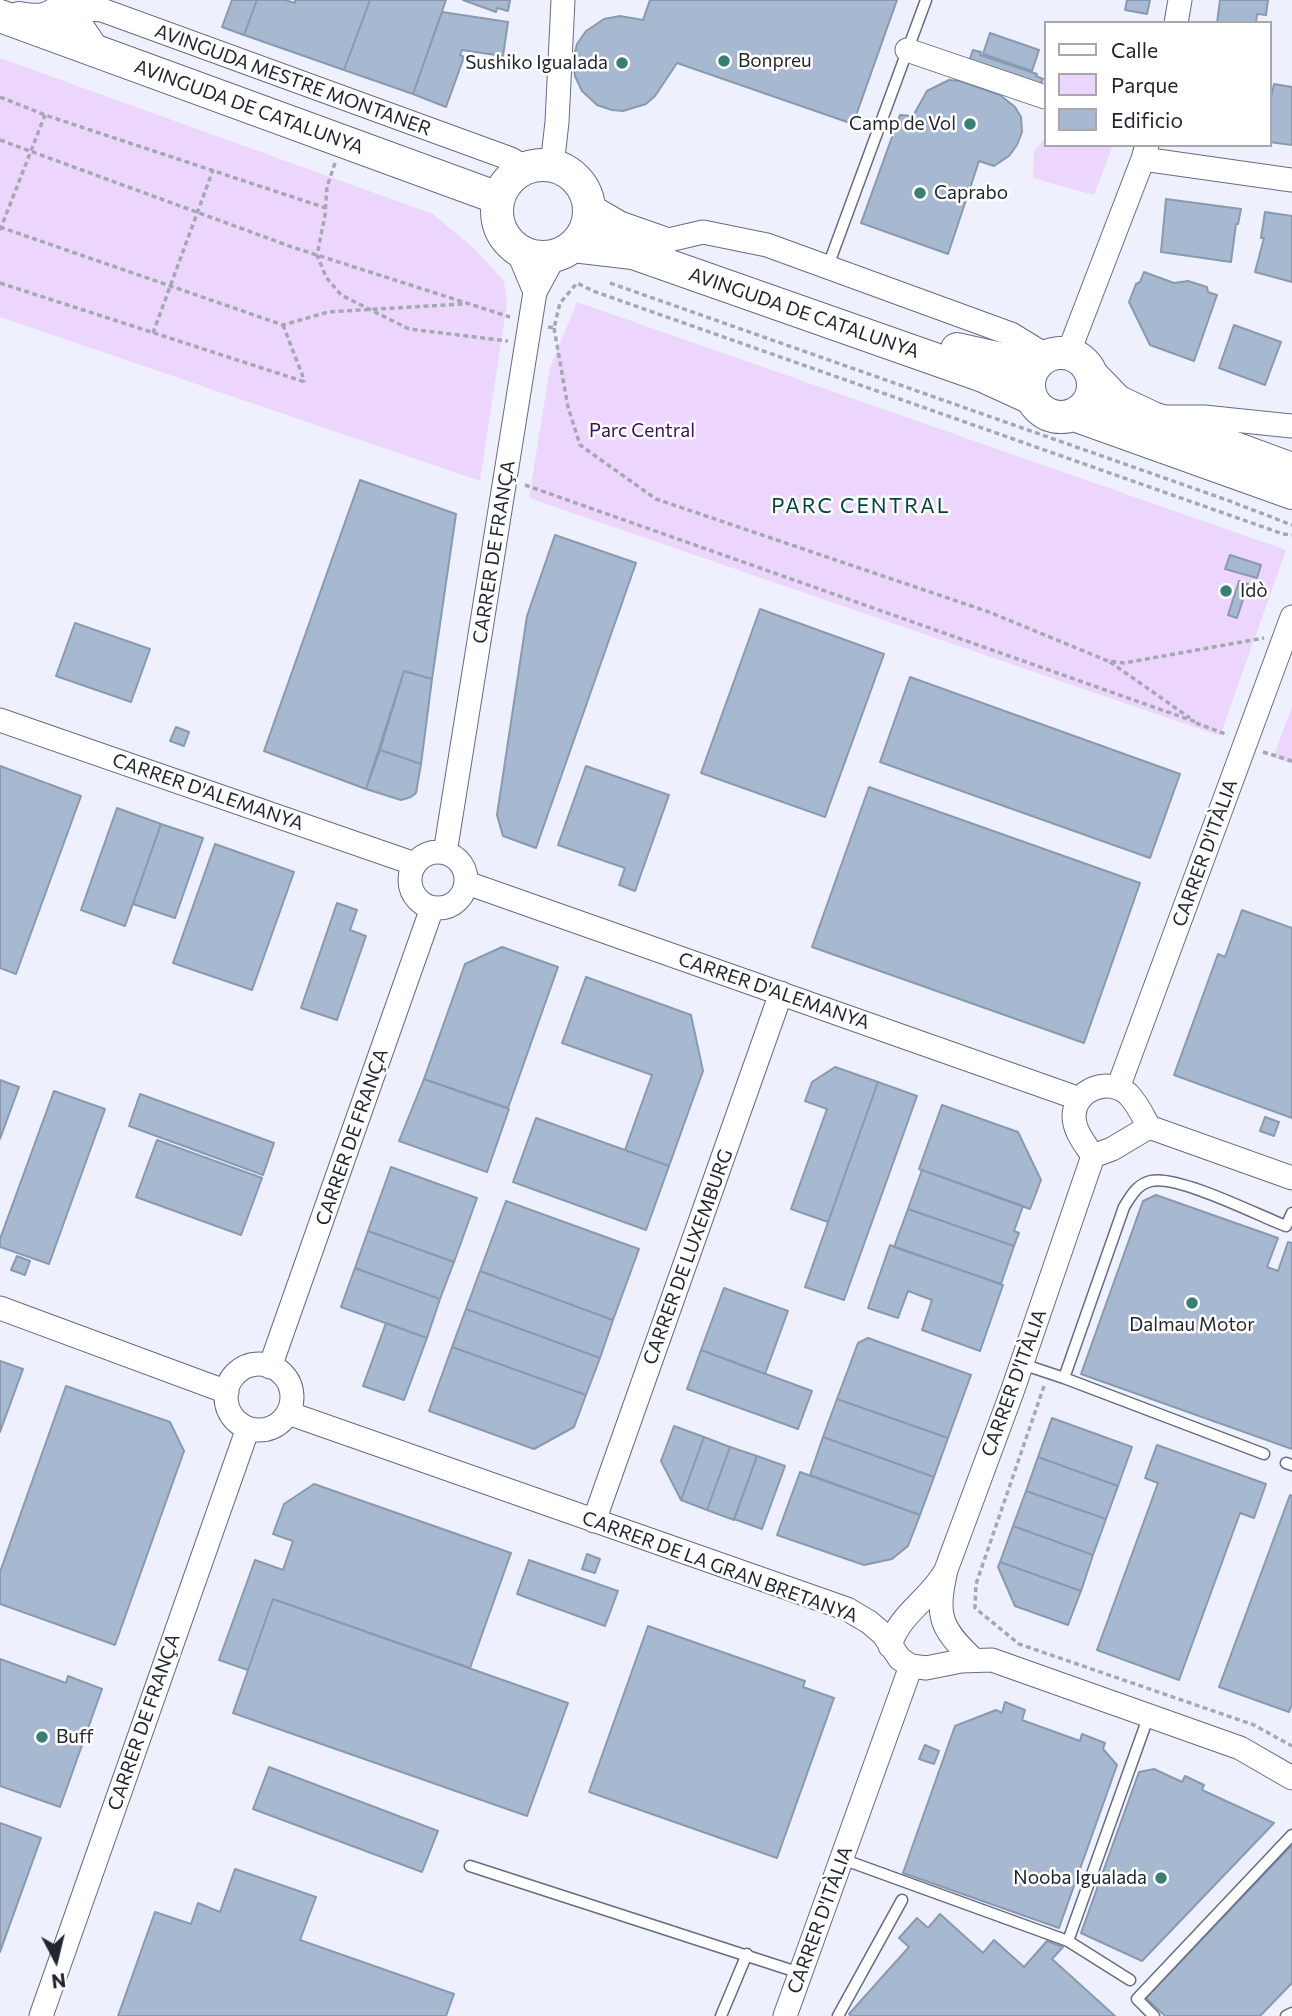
<!DOCTYPE html>
<meta charset="utf-8">
<style>
body{margin:0}
#map{position:relative;width:1292px;height:2016px;overflow:hidden;background:#eef1fd;font-family:Commissioner,sans-serif}
canvas{display:block}
.legend{position:absolute;left:1044px;top:21px;width:228px;height:126px;box-sizing:border-box;background:#fff;border:2px solid #a7a8ac;margin:0;padding:9px 12px;list-style:none;font-size:21px;color:#232630}
.legend li{display:flex;align-items:center;gap:14px;height:35px}
.legend b{width:35px;border:2px solid #a7a8ac}
.north{position:absolute;left:21px;top:1925px;width:70px;height:70px;-webkit-text-stroke:5px #fff;paint-order:stroke;rotate:173deg;font-size:19px;font-weight:700;line-height:28px;text-align:center;color:#232630}
.north::after{content:'';display:block;margin:auto;width:24px;height:32px;background:#232630;clip-path:polygon(50% 0,100% 100%,50% 72%,0 100%)}
</style>
<div id="map">
<canvas width="1292" height="2016"></canvas>
<ul class="legend">
<li><b style="height:9px;background:#fff"></b>Calle</li>
<li><b style="height:19px;background:#ecd6fd"></b>Parque</li>
<li><b style="height:19px;background:#a7b9d1"></b>Edificio</li>
</ul>
<div class="north">N</div>
</div>
<script>
const context = document.querySelector('canvas').getContext('2d');
context.lineJoin = 'round';
function fill(path, color) {
  context.fillStyle = color;
  context.fill(path, 'evenodd');
}
function stroke(path, color, width, dash) {
  context.strokeStyle = color;
  context.lineWidth = width;
  context.lineCap = dash ? 'butt' : 'round';
  context.setLineDash(dash || []);
  context.stroke(path);
}
function label(font, color, halo, rows, align = 'center') {
  context.font = font + ' Commissioner,sans-serif';
  context.lineWidth = 5;
  context.setLineDash([]);
  context.textBaseline = 'middle';
  context.strokeStyle = halo;
  context.fillStyle = color;
  for (const [text, x, y, turn = 0] of rows) {
    context.save();
    context.translate(x, y);
    context.rotate((+turn || 0) * Math.PI / 180);
    context.textAlign = isNaN(turn) ? turn : align;
    if (halo) context.strokeText(text, 0, 0);
    context.fillText(text, 0, 0);
    context.restore();
  }
}
const green = new Path2D(`
 M0,58L433,214L475,249L504,281L507,303L480,481L0,317Z
 M1045,138V145H1113L1094,195L1033,178L1034,151Z
 M577,302L1286,550L1220,736L529,498L550,368Z
 M1292,707V764L1273,757Z`);
const building = new Path2D(`
 M232,0H257L244,35L222,27Z
 M257,0H285L295,3V0H370L344,70L244,35Z
 M370,0H446L413,94L344,70Z
 M463,0H510L508,11L497,8L496,12Z
 M650,0H897L853,124L677,63L655,96L646,104L623,111L612,110L597,105L582,91L575,76L573,60L577,44L586,31L604,19L620,16L643,20Z
 M1127,0H1150L1147,14L1125,10Z
 M1220,0H1268L1266,15L1257,14L1256,23H1217Z
 M442,12L508,22L503,56L462,50L460,55L464,57L446,107L413,94Z
 M990,33L1039,50L1032,71L983,54Z
 M973,50L981,52L980,55L1037,74L1036,76L1043,79L1040,85L969,61Z
 M949,80L960,81L1000,95L1015,107L1021,117L1022,132L1017,145L1009,156L994,166L979,161L948,254L861,223L900,115L913,116L927,91Z
 M1274,84L1292,87V145L1269,142V106Z
 M1166,199L1241,209L1238,224H1236L1231,262L1161,252Z
 M1265,212L1292,216V282L1255,272L1264,238H1261Z
 M1144,272L1174,283L1188,281L1207,287L1208,292L1217,295L1194,361L1150,345L1129,302L1136,284L1140,282Z
 M1234,325L1281,342L1265,385L1219,368Z
 M360,480L456,514L432,679L404,671L366,789L264,751Z
 M555,535L636,563L536,848L503,836L497,815L527,616Z
 M1230,555L1261,565L1257,578L1225,569Z
 M1239,581L1248,584L1237,618L1228,615Z
 M760,609L884,654L825,817L701,773Z
 M75,623L150,649L131,702L56,676Z
 M404,671L432,679L421,764L380,750Z
 M910,677L1180,774L1150,858L880,762Z
 M176,727L189,732L184,746L170,741Z
 M380,750L421,764L416,793L411,797L401,800L366,789Z
 M0,766L81,796L16,974L0,968Z
 M586,766L669,795L635,891L619,885L625,868L558,845Z
 M869,787L1140,883L1084,1043L812,947Z
 M117,808L161,824L125,926L81,910Z
 M161,824L203,838L175,918L133,904Z
 M215,844L294,872L252,990L173,963Z
 M337,903L357,910L350,930L366,936L337,1020L301,1008Z
 M1242,910L1292,928V1118L1174,1075L1218,954L1225,957Z
 M502,947L558,967L508,1108L424,1079L465,964Z
 M586,977L691,1015L703,1071L669,1166L625,1150L652,1075L562,1043Z
 M835,1067L878,1082L828,1222L791,1209L827,1109L805,1101L812,1082Z
 M424,1079L509,1109L487,1172L399,1141Z
 M0,1080L19,1087L0,1139Z
 M878,1082L917,1096L844,1300L805,1287Z
 M54,1091L105,1109L49,1264L0,1247V1239Z
 M140,1094L274,1143L263,1175L129,1126Z
 M942,1105L1018,1132L1041,1180L1030,1209L919,1169Z
 M1265,1117L1279,1122L1274,1136L1260,1131Z
 M536,1118L669,1166L646,1230L513,1182Z
 M157,1140L262,1178L241,1235L136,1197Z
 M391,1167L477,1198L454,1262L368,1231Z
 M922,1170L1023,1206L1014,1231L1019,1233L1014,1246L908,1209Z
 M1156,1195L1278,1238L1267,1267L1278,1271L1288,1242L1292,1243V1449L1081,1374L1143,1201Z
 M506,1201L639,1249L613,1320L480,1271Z
 M908,1209L1014,1246L1001,1284L894,1247Z
 M368,1231L454,1262L440,1299L355,1268Z
 M890,1245L1003,1285L980,1351L922,1330L932,1300L908,1291L898,1318L868,1308Z
 M17,1256L30,1261L25,1275L11,1270Z
 M355,1268L440,1299L427,1338L341,1307Z
 M480,1271L613,1320L600,1358L466,1309Z
 M724,1288L788,1311L765,1374L701,1350Z
 M466,1309L600,1358L586,1395L452,1347Z
 M386,1323L427,1338L404,1400L363,1386Z
 M868,1338L971,1375L948,1438L837,1399L858,1343Z
 M452,1347L586,1395L574,1427L534,1449L429,1411Z
 M701,1350L812,1391L798,1429L687,1389Z
 M0,1361L23,1369L0,1432Z
 M66,1386L170,1422L184,1451L115,1645L0,1604V1572Z
 M837,1399L948,1438L934,1477L823,1437Z
 M1052,1418L1132,1447L1118,1486L1038,1457Z
 M674,1426L704,1437L681,1500L661,1461Z
 M704,1437L730,1447L707,1510L681,1500Z
 M823,1437L934,1477L920,1515L810,1475Z
 M1157,1445L1266,1484L1254,1518L1240,1513L1179,1680L1097,1650L1158,1483L1145,1478Z
 M730,1447L757,1456L734,1520L707,1510Z
 M757,1456L785,1466L762,1529L734,1519Z
 M1038,1457L1118,1486L1106,1519L1026,1491Z
 M800,1472L920,1515L908,1546L892,1559L864,1565L777,1535Z
 M314,1484L511,1553L470,1668L273,1599L248,1670L219,1660L255,1560L283,1570L293,1541L273,1534L284,1504Z
 M1026,1491L1106,1519L1093,1555L1013,1526Z
 M1290,1495L1292,1496V1704L1289,1712L1219,1687Z
 M1013,1526L1093,1555L1081,1591L1000,1562Z
 M587,1554L600,1559L595,1573L582,1569Z
 M529,1560L618,1591L605,1626L517,1594Z
 M1000,1562L1081,1591L1068,1625L1015,1606L998,1567Z
 M273,1599L568,1703L527,1816L233,1713Z
 M648,1626L805,1681L803,1687L834,1698L777,1858L589,1792Z
 M0,1659L66,1683L68,1676L102,1689L60,1807L0,1786Z
 M1005,1702L1025,1710L1022,1720L1080,1741L1082,1734L1105,1743L1103,1749L1117,1765L1059,1928L903,1873L955,1726L996,1710L1002,1713Z
 M925,1745L939,1751L934,1764L919,1759Z
 M269,1767L438,1831L422,1872L253,1809Z
 M1154,1769L1182,1782L1185,1776L1204,1785L1202,1790L1274,1823L1142,1961L1081,1933L1139,1772Z
 M0,1823L41,1838L0,1952Z
 M1292,1845V1983L1260,2016H1165L1146,1998Z
 M235,1869L316,1897L300,1940L454,1994L446,2016H118L155,1912L191,1924L198,1903L220,1912Z
 M940,1914L983,1953L994,1940L1024,1967L1047,1941L1063,1947L1052,1959L1115,2016H851L849,2014L909,1947L899,1938L917,1918L928,1928Z`);
const path = new Path2D(`
 M0,97L45,115L326,208
 M0,140L292,247L510,317
 M335,163L327,187L325,215L317,255L326,277L341,295L409,329L508,341
 M0,227L283,325L328,312L463,304
 M0,230L45,115
 M0,283L305,382
 M610,283L1227,500L1292,525
 M283,325L305,382
 M548,327L554,328L560,303L577,283L593,291L1283,534L1292,535
 M554,328L568,407L580,445L656,499L989,612L1108,661L1124,663L1264,638
 M153,333L213,170
 M525,485L1196,722
 M1110,662L1190,718
 M1196,723L1228,735
 M1263,752L1292,761
 M1044,1386L976,1584L975,1608L1019,1644L1254,1725L1292,1746`);
const lane = new Path2D(`
 M828,266L926,0
 M1022,1364L1064,1378
 M1264,1454L1064,1378L1124,1207C1131,1196 1137,1184 1151,1181C1179,1175 1257,1215 1286,1226L1292,1213
 M1286,1463L1292,1465
 M842,1859L1068,1941L1149,1715
 M470,1866L800,1973
 M1068,1941L1130,1980
 M721,2016L747,1954
 M838,2016L902,1900
 M1154,2016L1137,1999L1292,1835
 M1286,2016L1292,2013`);
const street = new Path2D(`
 M60,0L64,7L102,10L511,159L526,168
 M1176,23L1180,0
 M907,50L1045,97
 M1143,159L1292,180
 M552,166L557,122L563,0
 M660,242L703,232L767,245L1011,334L1047,356
 M517,249L535,292
 M1068,354L1143,159L1147,145
 M1166,417H1204L1292,426
 M0,720L415,864
 M410 880a28 28 0 1 1 56 0a28 28 0 1 1-56 0Z
 M445,853L535,292L555,255
 M467,883L1080,1099
 M1118,1088L1292,617
 M1149,1127L1292,1178
 M1093,1156C1085,1144 1074,1131 1074,1116C1075,1089 1108,1077 1128,1094C1137,1103 1143,1116 1149,1127
 M1093,1156L1112,1149L1149,1127
 M0,1308L227,1392
 M226 1397a33 33 0 1 1 66 0a33 33 0 1 1-66 0Z
 M270,1367L432,908
 M288,1413L847,1609L869,1622L883,1634L900,1659L911,1666L926,1668L961,1661L992,1660L1240,1748L1292,1778
 M594,1521L781,993
 M890,1646C898,1616 927,1601 943,1575
 M973,1659C939,1627 936,1615 946,1570L1012,1392L1093,1156
 M41,2016L248,1428
 M785,2016L911,1666`);
const secondary = new Path2D(`
 M0,16L498,198
 M19,18C38,21 49,22 64,7L92,49
 M497 211a46 46 0 1 1 92 0a46 46 0 1 1-92 0Z
 M589,210L618,227L661,242
 M573,246L633,253L983,376L1031,398
 M957,349L1002,359L1038,362
 M1029 385a32 32 0 1 1 64 0a32 32 0 1 1-64 0Z
 M1092,375L1117,401L1153,418L1292,469
 M1074,415L1292,493`);
const markers = [
 [724,61,7,"#3a7f74"],
 [622,63,7,"#3a7f74"],
 [970,124,7,"#3a7f74"],
 [920,193,7,"#3a7f74"],
 [1226,591,7,"#3a7f74"],
 [1192,1303,7,"#3a7f74"],
 [42,1737,7,"#3a7f74"],
 [1161,1878,7,"#3a7f74"]
];
const poiNames = [
 ["Bonpreu",738,61],
 ["Sushiko Igualada",608,63,"right"],
 ["Camp de Vol",956,124,"right"],
 ["Caprabo",934,193],
 ["Idò",1240,591],
 ["Dalmau Motor",1192,1325,"center"],
 ["Buff",56,1737],
 ["Nooba Igualada",1147,1878,"right"]
];
const streetNames = [
 ["AVINGUDA MESTRE MONTANER",293,80,20],
 ["AVINGUDA DE CATALUNYA",249,107,20],
 ["AVINGUDA DE CATALUNYA",804,313,19],
 ["CARRER DE FRANÇA",494,552,-81],
 ["CARRER D'ALEMANYA",208,792,19],
 ["CARRER D'ITÀLIA",1205,853,-70],
 ["CARRER D'ALEMANYA",774,991,19],
 ["CARRER DE FRANÇA",352,1137,-71],
 ["CARRER DE LUXEMBURG",688,1257,-70],
 ["CARRER D'ITÀLIA",1014,1383,-70],
 ["CARRER DE LA GRAN BRETANYA",720,1567,20],
 ["CARRER DE FRANÇA",144,1722,-71],
 ["CARRER D'ITÀLIA",820,1920,-70]
];
const parkNames = [
 ["Parc Central",642,431]
];
const neighbourhoodNames = [
 ["PARC CENTRAL",861,506]
];
fill(green, '#ecd6fd');
fill(building, '#a7b9d1');
stroke(building, '#8899b0', 2);
stroke(lane, '#656c84', 13);
stroke(street, '#656c84', 25);
stroke(secondary, '#656c84', 34);
stroke(path, '#a5a8b3', 3.5, [5, 3.5]);
stroke(lane, '#fff', 10);
stroke(street, '#fff', 23);
stroke(secondary, '#fff', 32);
for (const [x, y, r, color] of markers) {
  const dot = new Path2D();
  dot.arc(x, y, r, 0, 2 * Math.PI);
  context.fillStyle = color;
  context.fill(dot);
  stroke(dot, '#fff', 2.5);
}
label('19px', '#232630', '#fff', poiNames, 'left');
label('19px', '#232630', '#fff', streetNames);
label('19px', '#3d0f56', '#fff', parkNames);
context.letterSpacing = '2px';
label('21px', '#04443c', '#fff', neighbourhoodNames);
context.letterSpacing = '0px';
</script>
